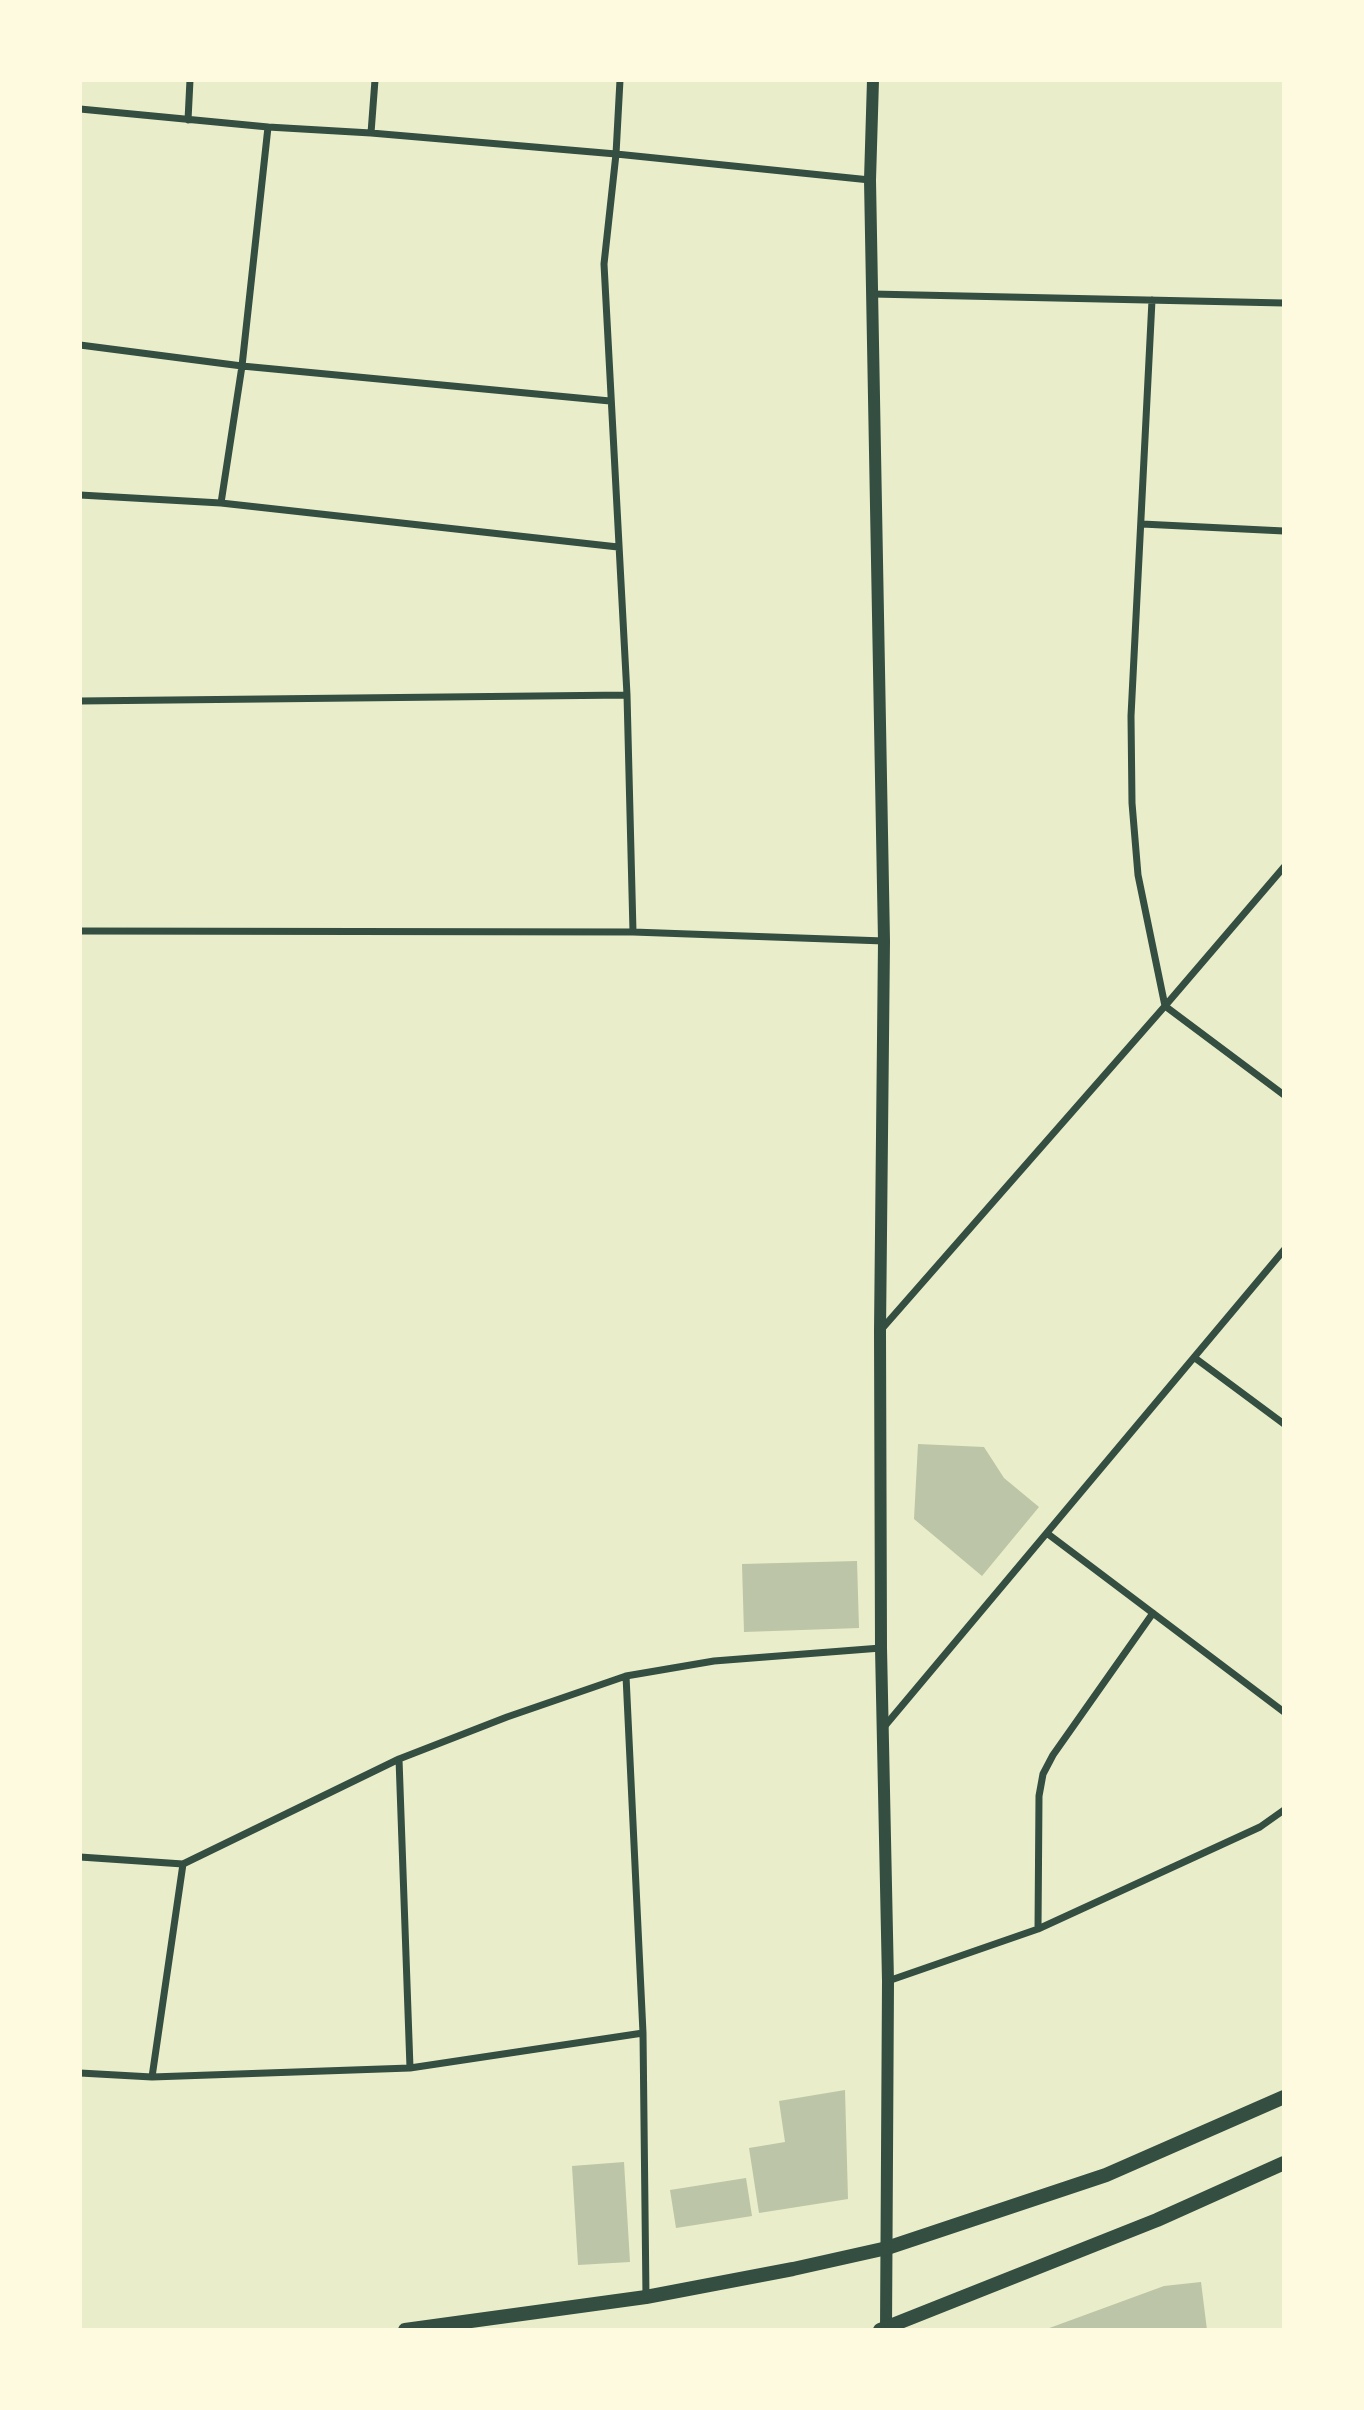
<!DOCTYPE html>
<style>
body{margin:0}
#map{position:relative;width:1364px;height:2410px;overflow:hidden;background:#e9edc9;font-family:"Open Sans",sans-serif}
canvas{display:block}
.frame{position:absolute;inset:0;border:82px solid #fefae0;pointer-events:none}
</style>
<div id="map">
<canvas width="1364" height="2410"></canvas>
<div class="frame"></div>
</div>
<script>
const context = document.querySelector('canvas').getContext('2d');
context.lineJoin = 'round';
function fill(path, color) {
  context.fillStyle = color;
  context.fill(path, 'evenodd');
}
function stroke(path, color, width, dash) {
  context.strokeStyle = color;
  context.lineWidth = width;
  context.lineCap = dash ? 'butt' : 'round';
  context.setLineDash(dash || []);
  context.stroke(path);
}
const building = new Path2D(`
 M918,1444L984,1447L1004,1478L1039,1507L982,1576L914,1519Z
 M857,1561L859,1628L744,1632L742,1564Z
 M845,2090L848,2199L759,2213L749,2148L785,2142L779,2101Z
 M624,2162L630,2262L578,2265L572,2166Z
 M746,2178L752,2216L676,2228L670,2190Z
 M1201,2282L1207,2330H1044L1164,2286Z`);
const minor = new Path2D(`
 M620,80L616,154L604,264L627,695L633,932
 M80,109L268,127L371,133L616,154L870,180
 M188,120L190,80
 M371,133L375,80
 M872,294L1284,303
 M1152,300L1131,716L1132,803L1138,875L1165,1006L1284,1095
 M80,345L242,366L610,401
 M80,495L221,503L618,547
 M221,503L242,366L268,127
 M1142,524L1284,531
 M80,701L627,695
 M80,931L633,932L884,941
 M880,1331L1165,1006L1284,867
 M1195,1358L1284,1424
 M1048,1534L1284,1712
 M626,1676L643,2033L646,2297
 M884,1727L1284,1250
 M399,1759L410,2068
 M80,1857L183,1864L399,1759L507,1717L626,1676L714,1661L881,1648
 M1038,1929L1039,1796L1043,1774L1053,1755L1153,1613
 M888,1981L1038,1929L1260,1827L1284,1810
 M80,2073L152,2077L410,2068L643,2033
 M152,2077L183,1864`);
const tertiary = new Path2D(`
 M873,80L870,180L884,941L880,1331L881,1648L888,1981L886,2330`);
const secondary = new Path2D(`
 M405,2330L646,2297L793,2269L887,2248L1106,2175L1284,2097
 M880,2330L1157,2220L1284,2163`);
fill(building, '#bcc5a7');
stroke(minor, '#344e41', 7);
stroke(tertiary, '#344e41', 12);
stroke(secondary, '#344e41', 14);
</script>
